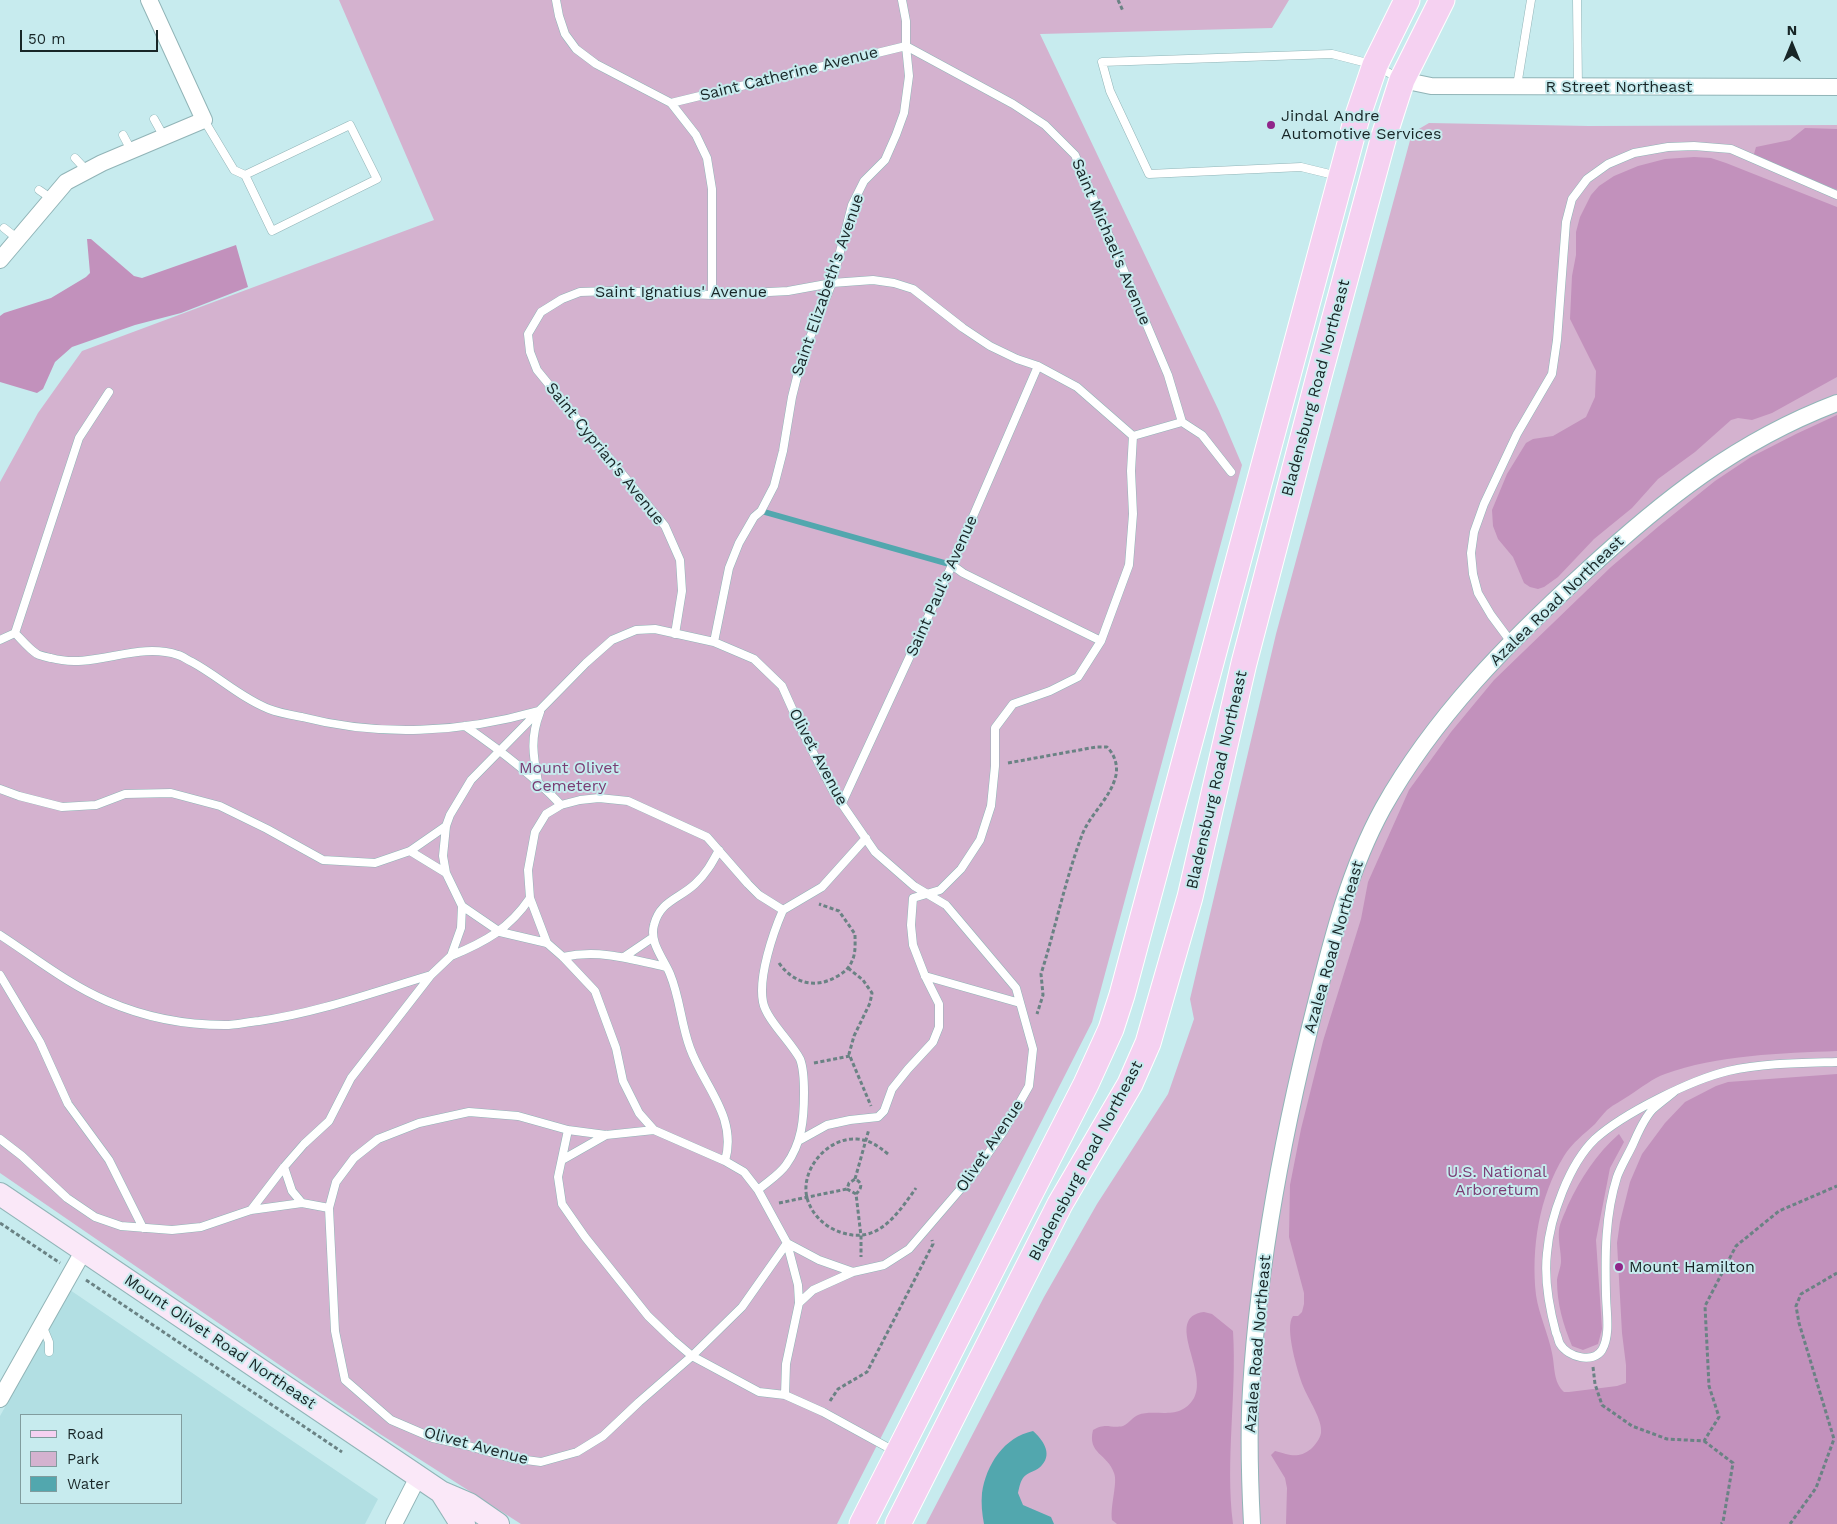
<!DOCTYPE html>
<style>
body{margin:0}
#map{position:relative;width:1837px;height:1524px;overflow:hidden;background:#c7ebee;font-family:"Work Sans",sans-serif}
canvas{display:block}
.legend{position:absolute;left:20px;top:1414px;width:162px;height:90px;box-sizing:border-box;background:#c7ebee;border:1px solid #819c9e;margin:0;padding:6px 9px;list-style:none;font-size:15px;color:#182627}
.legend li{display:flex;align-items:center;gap:10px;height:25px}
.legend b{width:25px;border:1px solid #819c9e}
.north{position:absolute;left:1767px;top:20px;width:50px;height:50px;-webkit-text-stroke:4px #c7ebee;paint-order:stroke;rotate:0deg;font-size:14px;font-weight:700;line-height:20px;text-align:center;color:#182627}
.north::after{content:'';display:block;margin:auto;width:18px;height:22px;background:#182627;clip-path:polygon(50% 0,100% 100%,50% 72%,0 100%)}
.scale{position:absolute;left:20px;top:30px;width:138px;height:22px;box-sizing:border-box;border:2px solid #182627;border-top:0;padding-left:6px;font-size:15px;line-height:18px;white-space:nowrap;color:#182627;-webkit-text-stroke:4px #c7ebee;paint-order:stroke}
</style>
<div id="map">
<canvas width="1837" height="1524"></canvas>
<ul class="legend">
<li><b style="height:6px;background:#f5d1f1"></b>Road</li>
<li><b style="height:14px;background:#d4b2cf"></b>Park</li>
<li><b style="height:14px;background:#52a7ae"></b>Water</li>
</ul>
<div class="north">N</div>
<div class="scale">50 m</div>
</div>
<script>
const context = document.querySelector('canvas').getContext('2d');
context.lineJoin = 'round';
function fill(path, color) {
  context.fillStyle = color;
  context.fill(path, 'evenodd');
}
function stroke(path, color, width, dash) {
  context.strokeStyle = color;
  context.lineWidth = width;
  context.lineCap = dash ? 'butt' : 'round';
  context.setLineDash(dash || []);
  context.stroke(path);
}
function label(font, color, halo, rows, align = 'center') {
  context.font = font + ' "Work Sans",sans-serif';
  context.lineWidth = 4;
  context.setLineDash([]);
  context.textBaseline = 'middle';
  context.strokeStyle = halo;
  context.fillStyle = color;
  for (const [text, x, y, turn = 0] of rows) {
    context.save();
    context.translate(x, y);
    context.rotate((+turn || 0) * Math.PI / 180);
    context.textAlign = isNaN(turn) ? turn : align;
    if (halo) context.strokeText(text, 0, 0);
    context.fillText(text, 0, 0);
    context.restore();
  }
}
const built = new Path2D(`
 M70,1290L378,1499L365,1524H0V1416ZM21,1415H181V1503H21Z`);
const green = new Path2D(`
 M339,0H1289L1272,28L1040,34L1219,411L1242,465L1092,1022L837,1524H521L380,1434L0,1173V482L38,413L82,351L434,220Z
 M1429,123L1589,126L1837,125V1524H926L1044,1297L1097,1204L1168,1094L1194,1019L1190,999L1276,634L1412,133Z`);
const forest = new Path2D(`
 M1805,128L1837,129V190L1755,157L1754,154L1756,147L1790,140Z
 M1694,157L1711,158L1726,163L1837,207V377L1772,413L1752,420L1738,418L1731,420L1695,452L1658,479L1632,508L1594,539L1558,577L1544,587L1538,589L1530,587L1524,583L1513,557L1498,539L1493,526L1492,510L1507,474L1526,443L1533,439L1553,436L1586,417L1595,397L1596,371L1570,319L1572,276L1576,255V232L1580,217L1591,195L1599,186L1614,176L1638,166L1665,159Z
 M87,239H91L134,276L142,278L236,245L248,287L181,313L135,325L72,347L55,362L43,389L37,393L0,382V316L4,313L51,298L86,277L90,273Z
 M1837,415V1051C1783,1053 1716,1055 1665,1074C1653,1078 1641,1088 1630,1095C1623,1100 1614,1104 1607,1110C1603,1114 1599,1119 1595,1124C1584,1134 1572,1143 1564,1156C1539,1197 1531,1248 1536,1295C1539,1315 1548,1333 1552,1353C1555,1366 1553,1382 1564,1392H1569L1617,1386L1626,1383V1365L1622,1333L1617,1243L1620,1222L1630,1182L1642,1154L1665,1123L1685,1102L1716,1086L1728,1082L1837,1074V1524H1286L1287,1488L1285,1478L1271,1455L1275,1451C1290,1455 1298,1459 1311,1449C1315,1445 1320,1439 1321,1433C1323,1420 1308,1399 1303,1386C1298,1373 1284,1327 1293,1316H1298L1302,1312L1304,1304V1293L1289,1237L1290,1185L1301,1129L1323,1041L1361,919L1368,882L1409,790L1451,732L1494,680L1611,567L1659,526L1715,481L1751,457L1796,434Z
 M1619,1134L1624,1142L1610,1168L1596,1240L1602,1329L1598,1344L1583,1350L1572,1346C1563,1324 1557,1304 1557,1280C1558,1273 1561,1267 1561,1261C1561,1251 1558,1241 1559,1230C1560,1222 1565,1213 1568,1205C1581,1178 1596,1154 1619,1134Z
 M1204,1312L1212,1314L1233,1331C1237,1396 1225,1460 1233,1524H1117L1112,1520C1110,1505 1118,1483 1114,1473C1108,1454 1087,1454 1093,1430C1107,1422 1110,1429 1123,1426C1128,1424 1133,1417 1138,1415C1155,1408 1180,1422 1194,1398C1209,1372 1163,1317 1204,1312Z`);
const water = new Path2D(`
 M1033,1431C1042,1439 1053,1453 1042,1465C1038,1471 1027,1472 1023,1478C1020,1482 1019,1489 1018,1493L1023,1505L1051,1517L1054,1524H984C982,1514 981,1503 982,1493C986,1465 1004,1437 1033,1431Z`);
const stream = new Path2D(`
 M761,511L952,565`);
const path = new Path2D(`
 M1118,0L1123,11
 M1008,763L1096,747H1107C1114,754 1118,764 1116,775C1111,798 1090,814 1082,835C1067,875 1057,920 1045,961L1041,974L1043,995L1037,1014
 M779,963C793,983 815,989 836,977C843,973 849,969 852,961C856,953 855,943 855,934L839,911L819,904
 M848,968L863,980L872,993L870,1003L854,1036L849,1054L871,1106
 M814,1063L850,1056
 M888,1154C878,1146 870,1140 857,1139C828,1137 800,1169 807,1198C811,1212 821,1223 833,1229C874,1249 895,1218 916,1188
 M855,1179L869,1129
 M856,1194L847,1189L849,1183L855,1179C863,1183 862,1188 856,1194L861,1236V1257
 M779,1203L847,1189
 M0,1223L60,1263
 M86,1280L342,1452
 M1593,1367L1595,1384L1602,1405L1632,1426L1667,1439L1704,1441L1719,1417L1709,1386L1705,1306L1736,1246L1779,1211L1837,1186
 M830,1401L838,1389L867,1372L933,1244L932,1240
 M1704,1441L1733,1463L1723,1522L1721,1524
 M1790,1524L1816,1488L1834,1439L1799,1323L1796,1306L1801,1294L1837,1273`);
const lane = new Path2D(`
 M556,0L559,16L565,34L576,49L596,64L671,103L696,135L707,158L712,189V295
 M902,0L906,21V46L1013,104L1045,125L1075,155L1168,375L1182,422
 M1577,0L1578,86
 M1517,86L1531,0
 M671,103L906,46L909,76L904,113L896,135L885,160L864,181L852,205L832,283L802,357L792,397L783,451L774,486L761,511L754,517L739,543L729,568L714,642
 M154,119L164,137
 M204,120L234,170L245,175L272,231L377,179L350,125L245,175
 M123,135L131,150
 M75,158L87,171
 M1338,176L1301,167L1149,174L1110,91L1102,62L1332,54L1375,65L1398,78
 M39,190L52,199
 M4,228L18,239
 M1133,436L1182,422L1202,435L1231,472
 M952,565L963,573L1101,641
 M15,633C22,640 29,649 37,654C41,656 47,657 51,658C94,670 136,641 178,655C183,656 187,660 192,662C218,676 241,698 269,709C279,713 291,715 302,717C379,737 462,733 538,711
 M15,633L79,438L109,392
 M675,634L682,591L680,560L665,526L537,370L530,352L528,334L541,312L562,299L580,292L612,291L712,295L788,291L832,283L873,280L894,283L913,289L963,328L990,346L1017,359L1038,366L1077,387L1133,436
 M0,640L15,633
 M1511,642L1491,615L1478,593L1473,574L1471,553L1474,532L1484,504L1517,434L1552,374L1557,340L1566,222L1572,199L1587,179L1608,164L1634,153L1668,147L1694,146L1731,149L1837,195
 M465,726C500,750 532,774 561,805
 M538,782C533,755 530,738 540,712
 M0,789L19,796L62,807L96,805L125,794L171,793L220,806L267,829L323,860L375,863L410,851L446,826
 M842,803L952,565L1038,366
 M719,850C712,863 706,874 695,884C679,899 660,901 654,925C649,943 664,959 670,974C680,998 681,1024 690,1048C703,1085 738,1117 725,1161
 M410,851L446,873
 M783,910L822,887L866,838
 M0,935C34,957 69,985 107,1001C144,1017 184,1025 225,1025C236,1025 247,1022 259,1021C317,1013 374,992 431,975
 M547,943L530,898L528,870L535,832L546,814L561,805L580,800L599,798L628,801L707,837L748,884L759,895L783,910
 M451,956C485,942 509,929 530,898
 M563,957C599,949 631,959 666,967
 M624,957L652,938
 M0,975L40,1042L68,1104L109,1160L143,1228
 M925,976L1020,1003
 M1675,1091C1668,1097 1660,1103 1653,1109C1644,1118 1638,1133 1633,1144C1628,1155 1621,1166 1617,1177C1605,1215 1605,1255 1606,1294C1606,1310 1611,1335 1602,1350C1593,1364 1568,1357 1560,1344C1558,1341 1558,1336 1556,1333C1549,1307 1544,1279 1547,1253C1550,1217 1569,1164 1595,1139C1624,1113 1691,1080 1728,1071C1763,1063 1801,1063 1837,1062
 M568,1130L558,1177L562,1204L585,1237L648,1316L672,1339L692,1356L759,1392L785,1395L823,1412L896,1452
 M0,1139L22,1156L67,1198L95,1217L121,1226L172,1230L201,1227L251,1210L302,1203L329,1208L335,1331L345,1380L391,1420L433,1438L465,1445L511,1458L541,1462L577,1452L603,1436L639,1402L692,1356L742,1307L787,1243L819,1260L853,1272L884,1265L909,1249L976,1171L1003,1132L1029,1086L1033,1049L1016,988L946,905L914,886L875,852L833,791L804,735L782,686L754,659L714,642L655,629L636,630L612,640L586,663L471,780L450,815L446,826L443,856L446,873L462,906L500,932L547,943L563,957L595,991L616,1048L623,1081L639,1113L654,1130L725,1161L744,1172L758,1190L787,1243L798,1285L799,1303
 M800,1140L827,1125L850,1120L878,1117L884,1111L892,1089L908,1069L933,1042L939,1027V1004L925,976L913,945L911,925L913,898L940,890L961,869L980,840L991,806L995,766V728L1013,704L1050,691L1078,677L1101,641L1129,565L1133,514L1131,471L1133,436
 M562,1160L606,1135
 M284,1167L292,1191L302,1203
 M758,1190C767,1182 779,1175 786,1165C802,1143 804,1119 804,1093C804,1082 804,1069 800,1059C791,1042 766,1019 763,1002C758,977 773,933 783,910
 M329,1208L336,1182L354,1158L378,1139L419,1123L469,1112L518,1116L568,1130L606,1135L654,1130
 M251,1210L284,1167L304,1144L329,1121L351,1078L431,975L451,956L461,928L462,906
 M42,1325L49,1342V1352
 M785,1395L786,1364L799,1303L813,1290L853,1272`);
const street = new Path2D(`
 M1402,80L1431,86L1837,87
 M0,260L66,182L102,163L204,120L149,0
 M0,1399L84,1250
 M394,1524L418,1477
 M1252,1524C1250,1486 1249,1447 1250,1409C1256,1273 1282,1138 1315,1007C1332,939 1349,870 1383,808C1434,717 1508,642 1585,572C1663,500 1737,441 1837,403`);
const secondary = new Path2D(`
 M0,1194L441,1492L469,1504L498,1524
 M441,1492L458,1519L464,1524`);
const primary = new Path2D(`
 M862,1524L1086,1084L1111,1029L1122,995L1356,121L1375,65L1407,0
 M898,1524L1060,1204L1130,1084L1148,1043L1190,897L1244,663L1318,380L1384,136L1402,80L1442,0`);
const markers = [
 [1271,125,5,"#90268a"],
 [1619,1267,5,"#90268a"]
];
const streetNames = [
 ["Saint Catherine Avenue",789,74,-14],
 ["R Street Northeast",1619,87],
 ["Saint Michael's Avenue",1111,242,67],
 ["Saint Elizabeth's Avenue",828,285,-71],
 ["Saint Ignatius' Avenue",681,292],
 ["Bladensburg Road Northeast",1316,388,-75],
 ["Saint Cyprian's Avenue",605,454,51],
 ["Saint Paul's Avenue",942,586,-66],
 ["Azalea Road Northeast",1557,601,-44],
 ["Olivet Avenue",818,757,62],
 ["Bladensburg Road Northeast",1217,780,-77],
 ["Azalea Road Northeast",1334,947,-74],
 ["Olivet Avenue",990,1146,-56],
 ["Bladensburg Road Northeast",1086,1161,-62],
 ["Mount Olivet Road Northeast",220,1342,34],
 ["Azalea Road Northeast",1258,1344,-85],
 ["Olivet Avenue",476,1446,15]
];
const poiNames = [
 ["Jindal Andre",1281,116],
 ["Automotive Services",1281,134],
 ["Mount Hamilton",1629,1267]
];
const parkNames = [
 ["Mount Olivet",569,768],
 ["Cemetery",569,786],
 ["U.S. National",1497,1172],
 ["Arboretum",1497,1190]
];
fill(built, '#b2dfe3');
fill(green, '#d4b2cf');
fill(forest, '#c291bc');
fill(water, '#52a7ae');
stroke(stream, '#52a7ae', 5.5);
stroke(lane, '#91b4b7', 9);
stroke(street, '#91b4b7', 18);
stroke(secondary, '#91b4b7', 24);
stroke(primary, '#fff', 27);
stroke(path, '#6a8284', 3, [4, 2.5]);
stroke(lane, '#fff', 8);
stroke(street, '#fff', 16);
stroke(secondary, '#fae8f8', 22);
stroke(primary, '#f5d1f1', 25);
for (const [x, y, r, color] of markers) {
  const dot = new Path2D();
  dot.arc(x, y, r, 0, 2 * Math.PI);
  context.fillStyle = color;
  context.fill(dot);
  stroke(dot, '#c7ebee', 2);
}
label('16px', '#182627', '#c7ebee', streetNames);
label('16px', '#182627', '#c7ebee', poiNames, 'left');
label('16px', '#7a3d74', '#c7ebee', parkNames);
</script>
